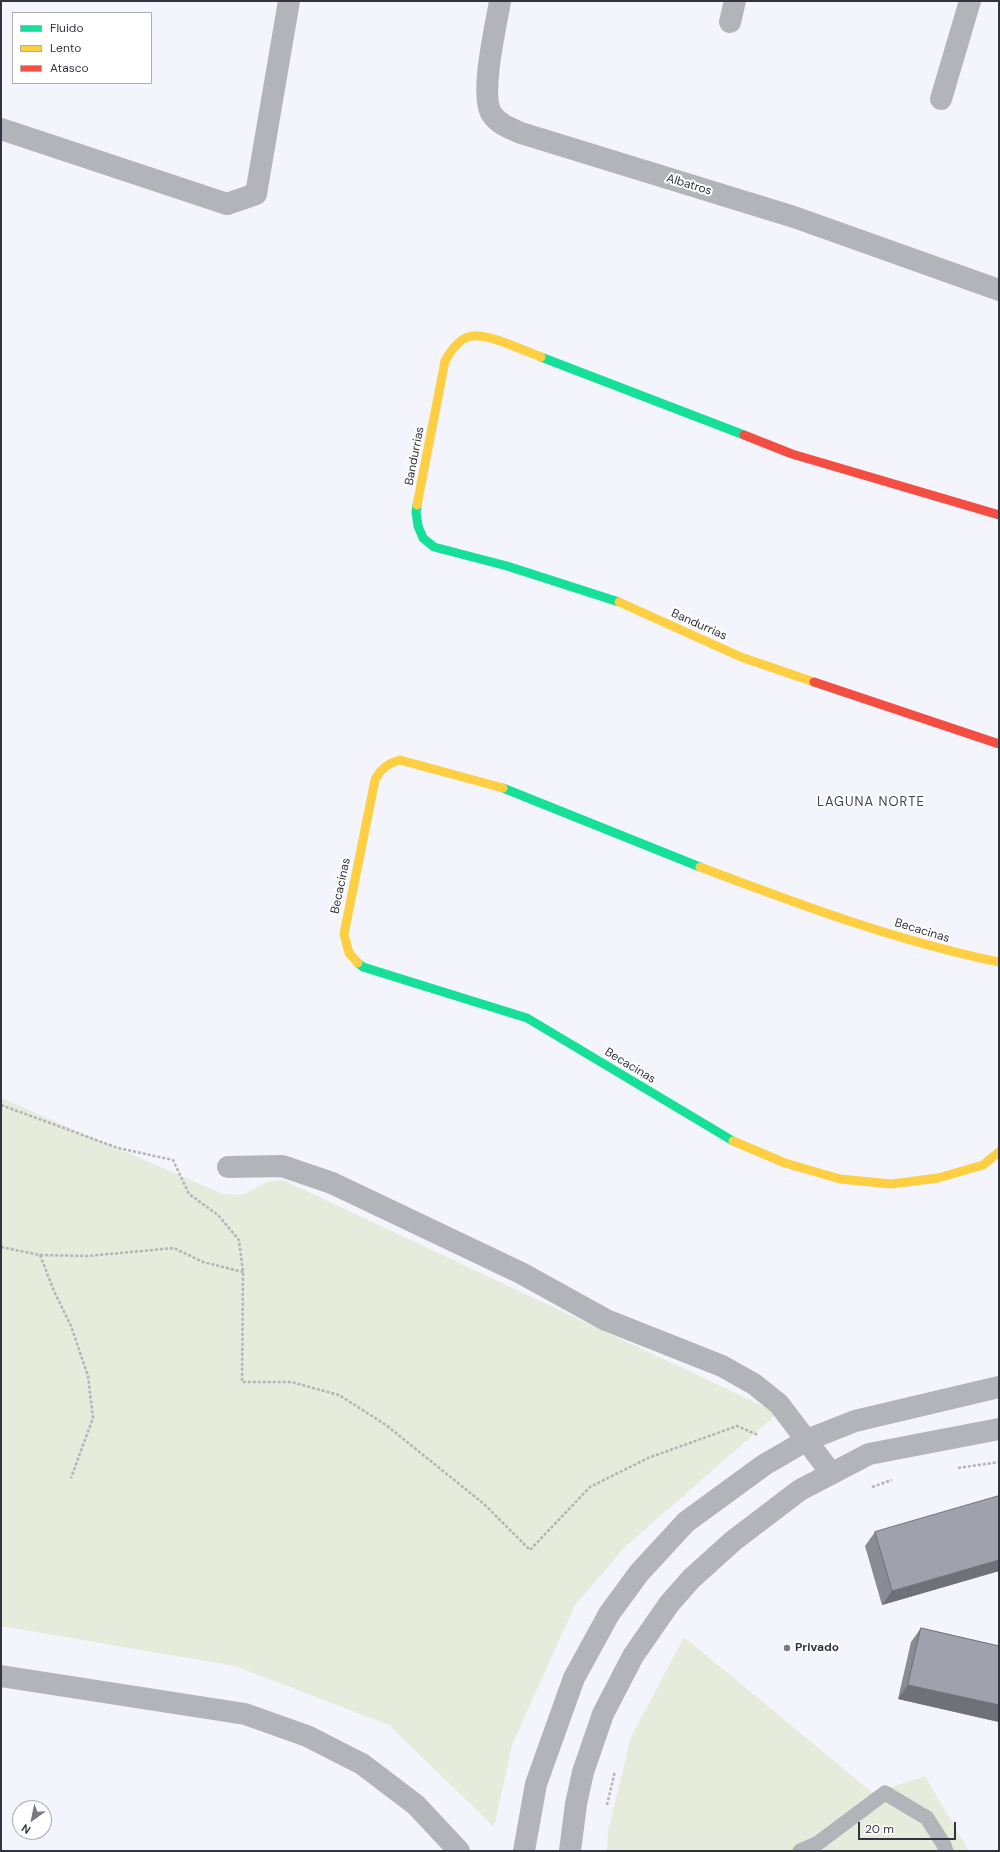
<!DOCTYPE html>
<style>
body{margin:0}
#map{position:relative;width:1000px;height:1852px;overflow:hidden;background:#f4f5fc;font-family:"DM Sans",sans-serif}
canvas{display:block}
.frame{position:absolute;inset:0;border:2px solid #323540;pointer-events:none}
.legend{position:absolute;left:12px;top:12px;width:140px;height:72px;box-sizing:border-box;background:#fff;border:1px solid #adaeb3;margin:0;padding:5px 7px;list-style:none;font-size:12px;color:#323540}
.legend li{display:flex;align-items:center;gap:8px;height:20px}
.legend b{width:20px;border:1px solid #adaeb3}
.north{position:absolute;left:12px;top:1800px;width:40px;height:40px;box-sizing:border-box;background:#fff;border:1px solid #adaeb3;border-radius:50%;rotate:213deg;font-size:11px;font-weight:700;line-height:16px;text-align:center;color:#323540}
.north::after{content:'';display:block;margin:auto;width:14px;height:18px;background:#767882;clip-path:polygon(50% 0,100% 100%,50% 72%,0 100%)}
.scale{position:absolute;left:858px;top:1822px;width:98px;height:18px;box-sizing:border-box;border:2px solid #323540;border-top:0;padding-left:5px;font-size:12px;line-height:14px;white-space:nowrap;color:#323540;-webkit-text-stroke:3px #fff;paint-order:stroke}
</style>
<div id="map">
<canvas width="1000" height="1852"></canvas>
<div class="frame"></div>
<ul class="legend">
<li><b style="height:5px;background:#16e098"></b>Fluido</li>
<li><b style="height:5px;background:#ffcf43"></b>Lento</li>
<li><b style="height:5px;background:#f24e42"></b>Atasco</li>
</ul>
<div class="north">N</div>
<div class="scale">20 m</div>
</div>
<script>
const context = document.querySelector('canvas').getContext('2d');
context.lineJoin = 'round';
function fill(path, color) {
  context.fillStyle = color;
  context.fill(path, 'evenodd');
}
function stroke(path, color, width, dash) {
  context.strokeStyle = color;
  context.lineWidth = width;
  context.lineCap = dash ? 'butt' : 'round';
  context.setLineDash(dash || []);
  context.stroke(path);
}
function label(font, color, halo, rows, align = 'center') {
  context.font = font + ' "DM Sans",sans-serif';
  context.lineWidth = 4;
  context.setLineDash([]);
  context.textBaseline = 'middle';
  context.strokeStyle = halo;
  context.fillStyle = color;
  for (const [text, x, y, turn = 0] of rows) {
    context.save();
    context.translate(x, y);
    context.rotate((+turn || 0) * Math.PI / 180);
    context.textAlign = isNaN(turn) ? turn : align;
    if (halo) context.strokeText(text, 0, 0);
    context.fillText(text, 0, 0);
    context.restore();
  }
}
const green = new Path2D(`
 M1,1098L223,1194L243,1195L266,1182L283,1180L778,1413L625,1547L575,1605L512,1745L494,1827L389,1725L235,1666L1,1626Z
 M684,1637L873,1793L925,1776L969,1851H607L608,1831L631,1737Z`);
const path = new Path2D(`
 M1,1105L118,1148L173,1160L189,1194L218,1215L239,1240L243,1272L242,1382H291L339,1395L386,1425L484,1504L530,1550L590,1487L648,1458L737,1426L758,1435
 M1,1247L40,1255L87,1256L174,1248L203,1262L243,1272
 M40,1255L54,1291L71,1326L88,1376L93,1418L71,1478
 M958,1468L999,1462
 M872,1487L892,1480
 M607,1805L615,1771`);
const lane = new Path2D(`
 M800,1851L818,1843L885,1793L927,1818L944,1845L946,1851`);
const street = new Path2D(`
 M500,1C496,26 480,92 491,113C498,124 509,128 521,133L794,217L999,290
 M730,22L735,1
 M941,99L970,1
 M1,129L227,204L256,194L289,1
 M228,1167L282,1166L332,1183L521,1273L606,1320L722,1366L754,1384L779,1404L831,1473
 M1,1676L245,1714L307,1736L362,1764L416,1805L459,1851
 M524,1851L536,1784L574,1678L609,1614L639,1573L686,1522L764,1465L807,1440L855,1421L999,1387
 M570,1851L576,1804L583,1772L603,1714L633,1656L669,1604L691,1579L733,1541L800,1490L869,1454L999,1429`);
const fast = new Path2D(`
 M541,357L744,435
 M417,505L416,512L418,526L423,538L434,547L507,566L619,602
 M503,788L700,867
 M358,963L363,967L527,1018L733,1141`);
const slow = new Path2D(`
 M417,505L445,361C461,332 474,331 503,342C516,347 529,352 541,357
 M619,602L741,657L814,682
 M700,867C798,904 896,941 999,962
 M358,963L349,953L344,934L375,780C380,769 388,763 400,760L503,788
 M733,1141L785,1163L840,1179L891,1184L938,1178L983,1165L999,1152`);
const jam = new Path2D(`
 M744,435L792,454L999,515
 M814,682L999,744`);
const wall = new Path2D(`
 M999,1496V1571L882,1605L865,1546L875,1532Z
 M921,1628L999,1646V1722L898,1699L911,1642Z`);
const shadedWall = new Path2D(`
 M999,1560V1571L882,1605L892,1591Z
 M908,1685L999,1705V1722L898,1699Z`);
const building = new Path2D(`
 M999,1496V1560L892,1591L875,1532Z
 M921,1628L999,1646V1705L908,1685Z`);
const markers = [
 [787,1648,4,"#767882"]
];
const streetNames = [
 ["Albatros",689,185,17],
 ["Bandurrias",415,456,-79],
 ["Bandurrias",699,625,24],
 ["Becacinas",341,886,-78],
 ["Becacinas",922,931,17],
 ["Becacinas",630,1066,31]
];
const poiNames = [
 ["Privado",795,1648]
];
const neighbourhoodNames = [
 ["LAGUNA NORTE",871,803]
];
fill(green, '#e6ebdb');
stroke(path, '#b3b4b8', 2.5, [3, 2]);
stroke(lane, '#b3b4b9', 15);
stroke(street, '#b3b4b9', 22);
stroke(fast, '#16e098', 9);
stroke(slow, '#ffcf43', 9);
stroke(jam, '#f24e42', 9);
fill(wall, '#898b95');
fill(shadedWall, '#6f7179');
fill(building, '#9fa2ad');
stroke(building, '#6f7179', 1);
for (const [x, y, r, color] of markers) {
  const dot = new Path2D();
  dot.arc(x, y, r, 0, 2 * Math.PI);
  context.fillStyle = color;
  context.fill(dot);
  stroke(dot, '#fff', 1.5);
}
label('12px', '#323540', '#fff', streetNames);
label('bold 12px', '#323540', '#fff', poiNames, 'left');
context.letterSpacing = '1px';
label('13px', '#3d4459', '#fff', neighbourhoodNames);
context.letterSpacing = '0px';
</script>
